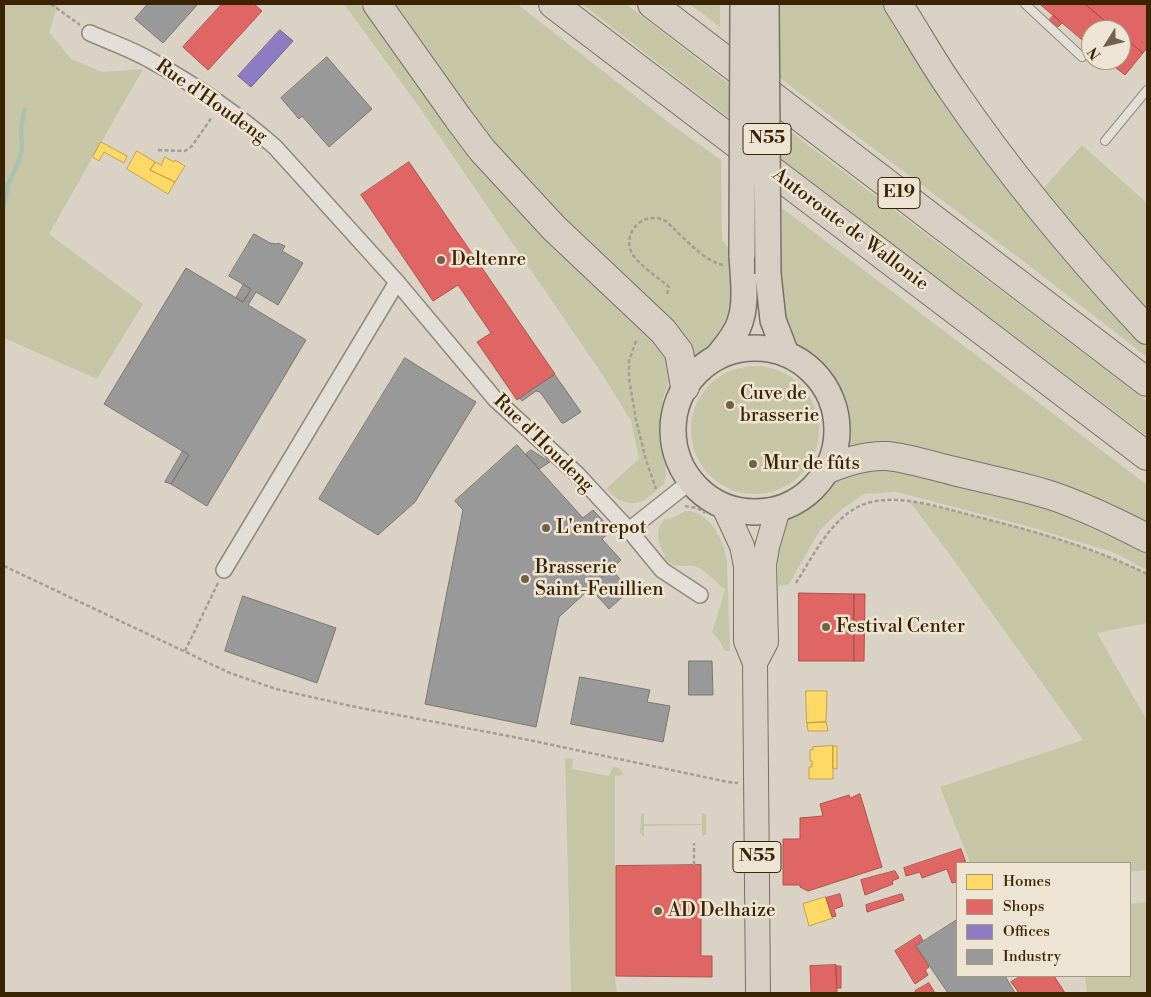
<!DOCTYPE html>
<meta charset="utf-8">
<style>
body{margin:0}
#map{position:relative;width:1151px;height:997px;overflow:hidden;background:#dad2c4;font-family:"Libre Bodoni",serif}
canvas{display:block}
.frame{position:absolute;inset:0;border:5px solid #3b2403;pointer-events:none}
.legend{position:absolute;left:956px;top:862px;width:175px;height:115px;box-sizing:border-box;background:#ede4d3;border:1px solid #a69780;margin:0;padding:6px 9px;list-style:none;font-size:15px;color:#3b2403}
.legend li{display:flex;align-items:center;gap:10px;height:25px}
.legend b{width:25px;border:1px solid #a69780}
.north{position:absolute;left:1081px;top:20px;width:50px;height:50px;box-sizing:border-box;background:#ede4d3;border:1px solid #a69780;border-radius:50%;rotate:234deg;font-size:14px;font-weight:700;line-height:20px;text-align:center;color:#3b2403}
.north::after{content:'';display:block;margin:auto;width:18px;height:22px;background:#736147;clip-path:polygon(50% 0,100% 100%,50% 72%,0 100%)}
</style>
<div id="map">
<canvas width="1151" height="997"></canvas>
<div class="frame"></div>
<ul class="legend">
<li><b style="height:14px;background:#ffd966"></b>Homes</li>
<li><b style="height:14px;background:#e06666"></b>Shops</li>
<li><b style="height:14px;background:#8e7cc3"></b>Offices</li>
<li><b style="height:14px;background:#999"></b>Industry</li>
</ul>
<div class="north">N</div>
</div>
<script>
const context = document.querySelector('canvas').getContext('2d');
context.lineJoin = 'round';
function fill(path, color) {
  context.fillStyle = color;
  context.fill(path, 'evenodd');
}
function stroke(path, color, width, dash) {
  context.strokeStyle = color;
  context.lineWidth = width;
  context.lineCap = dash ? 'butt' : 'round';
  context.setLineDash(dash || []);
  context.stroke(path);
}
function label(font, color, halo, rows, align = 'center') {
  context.font = font + ' "Libre Bodoni",serif';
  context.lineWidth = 5;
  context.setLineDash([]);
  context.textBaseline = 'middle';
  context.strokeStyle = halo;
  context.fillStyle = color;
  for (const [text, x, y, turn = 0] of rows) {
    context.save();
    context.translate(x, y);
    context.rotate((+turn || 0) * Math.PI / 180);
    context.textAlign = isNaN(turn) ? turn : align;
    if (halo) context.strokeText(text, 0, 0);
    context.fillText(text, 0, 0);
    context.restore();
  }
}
const green = new Path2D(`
 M4,4H58L49,32L71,59L102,72L143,69L49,234L143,304L97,379L4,338Z
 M344,4H360L404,65L663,349L667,360L670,378L663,399L659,434L661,450L665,464L666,476L664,484L651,495L643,501L636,503H629L619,500L606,489L639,459L631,421L604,377L422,111Z
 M389,4H517L672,125L721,160L722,240L734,255L731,318L715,341L691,359L545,204L481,134Z
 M582,4H626L808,145L1147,401V436L852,213Z
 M690,4H720V27Z
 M780,4H885L1112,311L1147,348V357L1027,264L780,78Z
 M1082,145L1147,203V318L1042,190Z
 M782,208L1147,485V531L847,451C852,422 845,395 828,371C816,355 796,347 787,330C784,324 784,317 782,311C780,299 779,296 782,284Z
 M691 430a64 64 0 1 1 128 0a64 64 0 1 1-128 0Z
 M864,468L908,473L1041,505L1147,554V570L1113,552L1026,526L897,492L864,494L842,509L820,530L789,584L778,586V546L783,528L791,516L809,507L839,478Z
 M909,501C989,518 1073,537 1147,574V623L1097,633L1147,721V870L1130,872V863H970L940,787L1083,740L945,548Z
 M685,511C710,511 724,540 727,561L730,651H725L719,640L712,632L725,590C718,584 705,570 697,567C685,563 677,571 663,558L666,556C657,543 654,530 666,518L669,520Z
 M565,758L573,759L572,769L609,776L613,767L619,768L624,775L615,776V978L617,993H571Z
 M644,813V824H702V813H704L706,815V835L702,836V825L644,826V837L640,833L641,814Z
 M1147,902V993H1087L1085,976H1130V904Z`);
const homes = new Path2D(`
 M101,142L127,156L124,163L104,152L99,161L93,157Z
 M137,151L155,162L150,170L175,182L168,194L127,169Z
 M165,157L174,162L175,160L185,166L175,182L150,170L155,162L161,165Z
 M806,691H827L826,722L807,723Z
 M826,722L828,731H808L807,723Z
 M833,746V779H809V767H812V761H810V750H813V747Z
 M833,746H837V769L833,768Z
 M826,897L833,918L809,926L803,904Z`);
const shops = new Path2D(`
 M222,4H254L262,11L208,70L183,47Z
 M1040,4H1085L1116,30H1091V47Z
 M1085,4H1147V48L1143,53L1121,35V30H1116Z
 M1054,15L1062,23L1058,27L1049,20Z
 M1121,35L1143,53L1125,75L1106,60H1121Z
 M409,162L555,374L517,400L477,342L491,333L458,285L433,301L361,195Z
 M799,593L854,594V661H799Z
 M854,594H865L864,661H854Z
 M860,794L882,867L808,891L800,887V885H783V839H800V818L823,816L820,804L849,795L850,798Z
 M961,849L966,863H957V882L952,883L947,869L922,878L920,872L906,876L904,868Z
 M701,865V956H712V977L616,976V866Z
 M895,871L899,878L892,881L893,884L865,895L861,880Z
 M840,894L843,906L834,909L836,916L832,917L826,898Z
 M902,894L904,900L867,912L866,905Z
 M920,935L923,941L916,946L929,967L925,970L928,975L915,984L895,951Z
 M836,965L837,993H811L810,966Z
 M836,966H841V988H837Z
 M1021,976H1054L1065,993H1019L1011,982Z
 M929,983L935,993H916L915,991Z`);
const offices = new Path2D(`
 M280,30L293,41L251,87L238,76Z`);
const industry = new Path2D(`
 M148,4H198L163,43L135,19Z
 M327,57L372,109L329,147L302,116L299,119L281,98Z
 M254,234L270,243L277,244L278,243L285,246L282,251L303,263L278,305L256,292L248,305L306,340L207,506L171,484L189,455L104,404L186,268L243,302L251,289L229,276Z
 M244,284L251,289L243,302L236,298Z
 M405,358L476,402L415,502L378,535L319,499Z
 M555,375L581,412L564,423H562L540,392L536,391L522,401L520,398Z
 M517,445L583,518L593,510L612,530L602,539L621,560L559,617L536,727L425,704L463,510L455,501Z
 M531,450L550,462L539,469L526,454Z
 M183,451L189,455L171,484L165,482Z
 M611,569L630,590L609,609L590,588Z
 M243,596L336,628L317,683L225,651Z
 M689,661H712L713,695H689Z
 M580,677L650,690L647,702L670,706L663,742L571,724Z
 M957,920V976H1005L1015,993H948L916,946Z`);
const stream = new Path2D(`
 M4,204L8,185L16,168L22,150L21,127L25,110`);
const path = new Path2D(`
 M51,4L80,25
 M158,150L185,151L192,146L212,117
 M667,294L669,287C659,278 646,270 637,260C618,241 637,212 661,219C666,220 670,225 673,228C686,240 706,262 723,265
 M636,341L629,361V378L636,420L646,460L656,489
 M685,506L697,508L705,513
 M4,566L230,673L276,689L351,706L524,739L728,782L738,783
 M796,583C813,556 831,518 862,505C896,491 944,509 978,517C1036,532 1093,547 1147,574
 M185,651L218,583
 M694,865V843`);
const service = new Path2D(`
 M1025,4L1082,57
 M1105,141L1147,90`);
const minor = new Path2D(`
 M90,33C110,42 131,49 150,60C194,84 237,114 275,147L397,282L495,399L578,475L629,530L662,570L700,595
 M629,530L691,481
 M224,570L397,282`);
const primary = new Path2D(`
 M724,507L742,546L746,566V641L755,663L758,993
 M755,663L766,642L764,565L767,547L778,509`);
const trunk = new Path2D(`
 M768,274L773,320L786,354
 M673 430a82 82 0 1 1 164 0a82 82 0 1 1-164 0Z
 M718,356C726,346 736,335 740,322C747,302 743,276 742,255`);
const motorway = new Path2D(`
 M377,4L458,118L482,150L554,228L663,331L679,352L685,387
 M553,4L1147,456
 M652,4L1147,382
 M898,4C917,33 933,63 953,91C1011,176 1077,255 1147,330
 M828,469C846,462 866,455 887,456C909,458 932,466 954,471C986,479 1018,485 1050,495C1083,506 1116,522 1147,538`);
const trunkBridge = new Path2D(`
 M766,4L768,274
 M742,255L743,4`);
const markers = [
 [441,260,5,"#736147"],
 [730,405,5,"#736147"],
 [753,464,5,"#736147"],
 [546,528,5,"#736147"],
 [525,579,5,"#736147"],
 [826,627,5,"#736147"],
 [658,911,5,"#736147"]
];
const shields = [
 [767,139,48],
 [899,193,42],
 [757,857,48]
];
const shieldNames = [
 ["N55",767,139],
 ["E19",899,193],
 ["N55",757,857]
];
const streetNames = [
 ["Rue d'Houdeng",211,102,35],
 ["Autoroute de Wallonie",850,230,37],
 ["Rue d'Houdeng",543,444,44]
];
const poiNames = [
 ["Deltenre",451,260],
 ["Cuve de",740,394],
 ["brasserie",740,416],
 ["Mur de fûts",763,464],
 ["L'entrepot",556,528],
 ["Brasserie",535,568],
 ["Saint-Feuillien",535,590],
 ["Festival Center",836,627],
 ["AD Delhaize",668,911]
];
fill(green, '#c6c6a7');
fill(homes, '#ffd966');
stroke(homes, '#c4a348', 1);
fill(shops, '#e06666');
stroke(shops, '#ae5248', 1);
fill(offices, '#8e7cc3');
stroke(offices, '#756289', 1);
fill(industry, '#999');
stroke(industry, '#7d766c', 1);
stroke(stream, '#aac1b2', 4.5);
stroke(service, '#90897c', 10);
stroke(minor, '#90897c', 18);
stroke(primary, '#797164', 26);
stroke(trunk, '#797164', 28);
stroke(motorway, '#797164', 30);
stroke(path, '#a49d94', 2.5, [4, 2.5]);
stroke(service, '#e3dfd8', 8);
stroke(minor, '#e3dfd8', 15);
stroke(primary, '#d7cfc3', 24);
stroke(trunk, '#d7cfc3', 25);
stroke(motorway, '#d7cfc3', 28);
stroke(trunkBridge, '#797164', 28, []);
stroke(trunkBridge, '#d7cfc3', 25);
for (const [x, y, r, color] of markers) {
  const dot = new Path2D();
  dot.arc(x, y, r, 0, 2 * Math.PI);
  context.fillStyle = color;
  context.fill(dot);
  stroke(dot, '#ede4d3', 2);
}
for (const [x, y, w] of shields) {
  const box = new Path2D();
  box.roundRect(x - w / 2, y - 15.5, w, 31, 4);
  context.fillStyle = '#ede4d3';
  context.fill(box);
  stroke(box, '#3b2403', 1);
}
label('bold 18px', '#3b2403', null, shieldNames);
label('19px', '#3b2403', '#ede4d3', streetNames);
label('19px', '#3b2403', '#ede4d3', poiNames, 'left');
</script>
